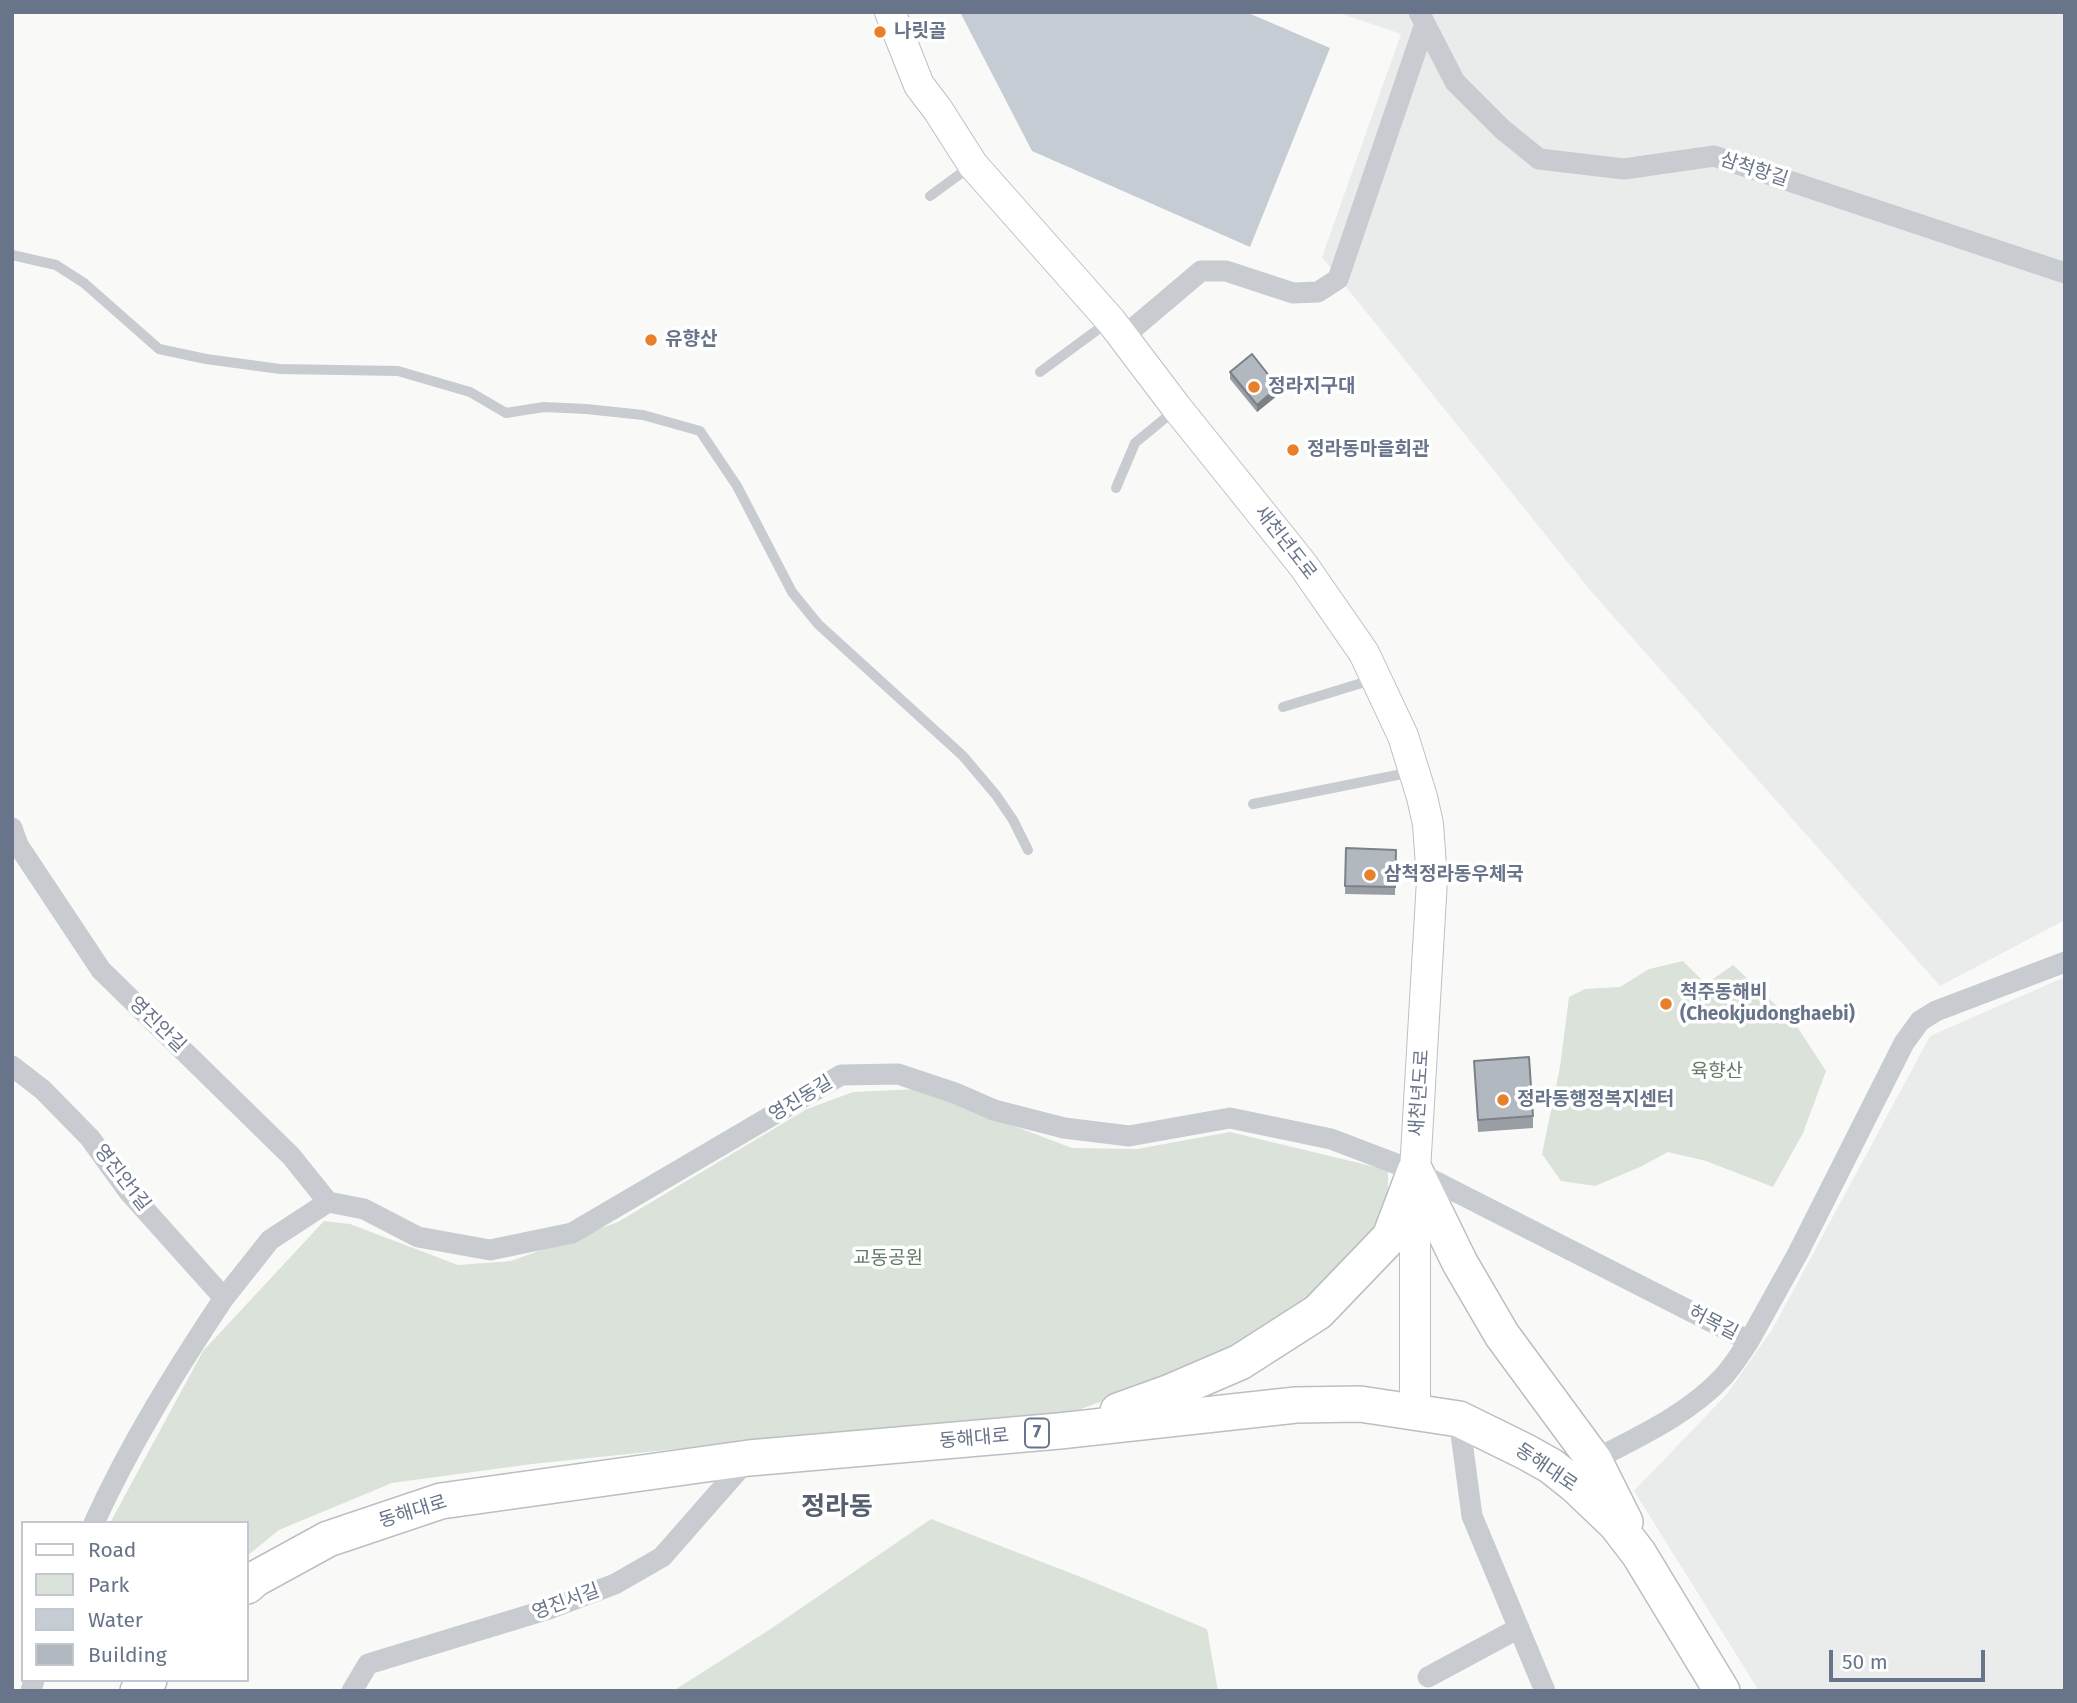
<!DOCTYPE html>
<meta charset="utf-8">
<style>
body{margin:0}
#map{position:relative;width:2077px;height:1703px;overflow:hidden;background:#f9faf8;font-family:"Fira Sans",sans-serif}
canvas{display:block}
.frame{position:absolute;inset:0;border:14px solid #68748a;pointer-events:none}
.legend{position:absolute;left:21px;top:1521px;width:228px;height:161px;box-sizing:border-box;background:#fff;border:2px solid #c3c7d0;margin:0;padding:9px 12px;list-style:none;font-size:21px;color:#68748a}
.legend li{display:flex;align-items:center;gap:14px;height:35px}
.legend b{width:35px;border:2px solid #c3c7d0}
.scale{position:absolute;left:1829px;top:1650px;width:156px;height:32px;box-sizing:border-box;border:4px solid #68748a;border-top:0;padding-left:9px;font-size:21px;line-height:24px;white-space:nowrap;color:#68748a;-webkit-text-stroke:5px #fff;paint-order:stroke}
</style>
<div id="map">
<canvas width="2077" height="1703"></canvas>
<div class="frame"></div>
<ul class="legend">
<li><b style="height:9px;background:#fff"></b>Road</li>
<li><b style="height:19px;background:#dae2d9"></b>Park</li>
<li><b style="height:19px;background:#c6ccd3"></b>Water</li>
<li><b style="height:19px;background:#b2b8c0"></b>Building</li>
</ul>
<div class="scale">50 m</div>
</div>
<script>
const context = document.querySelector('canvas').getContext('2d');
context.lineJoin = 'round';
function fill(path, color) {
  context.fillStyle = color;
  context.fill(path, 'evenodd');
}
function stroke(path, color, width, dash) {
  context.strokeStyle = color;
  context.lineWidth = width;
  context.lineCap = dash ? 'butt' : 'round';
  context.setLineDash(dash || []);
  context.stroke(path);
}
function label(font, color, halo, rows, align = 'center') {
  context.font = font + ' "Fira Sans","Noto Sans KR",sans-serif';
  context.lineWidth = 7;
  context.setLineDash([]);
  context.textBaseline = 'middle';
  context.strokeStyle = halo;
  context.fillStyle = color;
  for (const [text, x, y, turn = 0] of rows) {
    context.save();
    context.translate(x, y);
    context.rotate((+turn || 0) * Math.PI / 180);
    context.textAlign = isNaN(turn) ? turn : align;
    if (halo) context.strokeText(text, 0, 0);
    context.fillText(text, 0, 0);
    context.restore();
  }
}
const built = new Path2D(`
 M1336,12H2065V920L1940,986L1590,590L1322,257L1401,34Z
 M2065,977V1691H1759L1634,1491L1727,1394L1773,1328L1930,1036Z`);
const green = new Path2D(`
 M1683,961L1706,984L1733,965L1794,1022L1826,1071L1803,1133L1773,1187L1706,1161L1668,1152L1640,1167L1595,1186L1561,1181L1542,1154L1560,1067L1569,997L1585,989L1620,987L1649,969Z
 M917,1089L1072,1148L1137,1149L1230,1132L1388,1170V1208L1368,1242L1326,1286L1230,1355L1067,1414L849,1431L532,1464L392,1483L279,1530L247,1556V1523H110L203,1351L324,1221L350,1224L458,1265L511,1261L618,1222L807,1109L853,1092Z
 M931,1519L1091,1581L1207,1629L1218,1691H673L769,1630Z`);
const water = new Path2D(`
 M960,12H1246L1330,48L1250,247L1032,151Z`);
const lane = new Path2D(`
 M930,196L971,166
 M12,255L56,265L84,283L159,349L206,359L280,369L398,371L470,392L506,413L544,407L586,409L643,415L700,431L737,486L792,592L818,624L963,756L996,795L1013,820L1028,850
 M1040,372L1108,322
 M1116,488L1135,443L1175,410
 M1283,707L1375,679
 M1253,804L1412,772`);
const street = new Path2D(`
 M1419,12L1455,82L1502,129L1539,159L1624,169L1714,156L2065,273
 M1123,337L1201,271H1226L1293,293L1318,292L1338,279L1425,24
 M12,828L18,845L101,970L291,1156L328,1202
 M12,1066L43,1090L90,1138L129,1192L224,1298L270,1240L328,1202
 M328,1202L364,1209L418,1237L490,1250L572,1233L841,1075L898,1074L955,1093L994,1110L1064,1128L1129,1136L1230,1118L1331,1139L1415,1171L1749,1341L1798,1253L1904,1043L1920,1021L1936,1011L2065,962
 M1459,1419L1472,1516L1545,1691
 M1594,1460C1640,1436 1687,1415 1723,1377C1733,1366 1741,1353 1749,1341
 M94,1523C130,1444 176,1370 224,1298
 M1428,1677L1519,1628
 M31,1691L34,1680
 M352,1691L368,1664L549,1609L615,1584L662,1557L749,1458`);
const secondary = new Path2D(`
 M890,12L919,85L938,110L973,165L1111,321L1177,408L1303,565L1364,653L1403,736L1422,797L1428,824L1432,880L1415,1171V1411`);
const primary = new Path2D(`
 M1415,1171L1460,1263L1502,1335L1594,1460L1625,1522
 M1118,1411L1168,1393L1240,1362L1318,1312L1390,1237L1415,1171
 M247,1586L255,1579L328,1539L441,1501L749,1458L1059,1431L1296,1405L1360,1404L1459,1419L1526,1452L1551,1466L1575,1485L1616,1524L1639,1554L1722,1691
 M138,1691L149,1680`);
const wall = new Path2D(`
 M1230,372L1278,395L1257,412L1230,379Z
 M1346,848L1396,850L1395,895L1345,894Z
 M1474,1061L1533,1116V1128L1478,1132Z`);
const shadedWall = new Path2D(`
 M1278,387V395L1257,412V405Z`);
const building = new Path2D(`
 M1252,354L1278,387L1257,405L1230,372Z
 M1346,848L1396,850L1395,887L1345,886Z
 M1529,1057L1533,1116L1478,1120L1474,1061Z`);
const markers = [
 [880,32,7,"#e87f2a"],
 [651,340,7,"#e87f2a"],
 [1254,387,7,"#e87f2a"],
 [1293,450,7,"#e87f2a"],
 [1370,875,7,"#e87f2a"],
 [1666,1004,7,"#e87f2a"],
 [1503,1100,7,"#e87f2a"]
];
const shields = [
 [1037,1433,24]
];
const shieldNames = [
 ["7",1037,1433]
];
const poiNames = [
 ["나릿골",894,32],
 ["유향산",665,340],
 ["정라지구대",1268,387],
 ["정라동마을회관",1307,450],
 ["삼척정라동우체국",1384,875],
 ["척주동해비",1680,993],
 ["(Cheokjudonghaebi)",1680,1015],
 ["정라동행정복지센터",1517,1100]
];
const streetNames = [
 ["삼척항길",1754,170,18],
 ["새천년도로",1285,543,52],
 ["영진안길",157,1025,44],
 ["새천년도로",1420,1093,-86],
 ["영진동길",801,1099,-31],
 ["영진안1길",122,1178,52],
 ["허목길",1713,1323,27],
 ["동해대로",974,1439,-5],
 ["동해대로",1546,1468,34],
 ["동해대로",413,1512,-17],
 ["영진서길",566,1602,-20]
];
const parkNames = [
 ["육향산",1717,1072],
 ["교동공원",888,1259]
];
const districtNames = [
 ["정라동",837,1508]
];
fill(built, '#eaebeb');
fill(green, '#dae2d9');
fill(water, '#c6ccd3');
stroke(secondary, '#bcc0c6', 32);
stroke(primary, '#bbbec3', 38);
stroke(lane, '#c8cbcf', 10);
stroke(street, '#c8cbcf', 21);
stroke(secondary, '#fff', 30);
stroke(primary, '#fff', 35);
fill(wall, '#999ea5');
fill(shadedWall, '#7d8186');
fill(building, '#b2b8c0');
stroke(building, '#7d8186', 2);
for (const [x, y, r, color] of markers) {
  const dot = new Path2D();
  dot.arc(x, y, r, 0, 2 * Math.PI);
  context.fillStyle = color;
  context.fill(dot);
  stroke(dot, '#fff', 2.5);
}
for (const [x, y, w] of shields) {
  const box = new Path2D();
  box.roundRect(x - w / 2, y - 14.5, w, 29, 5);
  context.fillStyle = '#fff';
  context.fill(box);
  stroke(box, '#68748a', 2);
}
label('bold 18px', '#68748a', null, shieldNames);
label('bold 19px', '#68748a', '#fff', poiNames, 'left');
label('19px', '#68748a', '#fff', streetNames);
label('19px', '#637a64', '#fff', parkNames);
label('bold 26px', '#565f6e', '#fff', districtNames);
</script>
